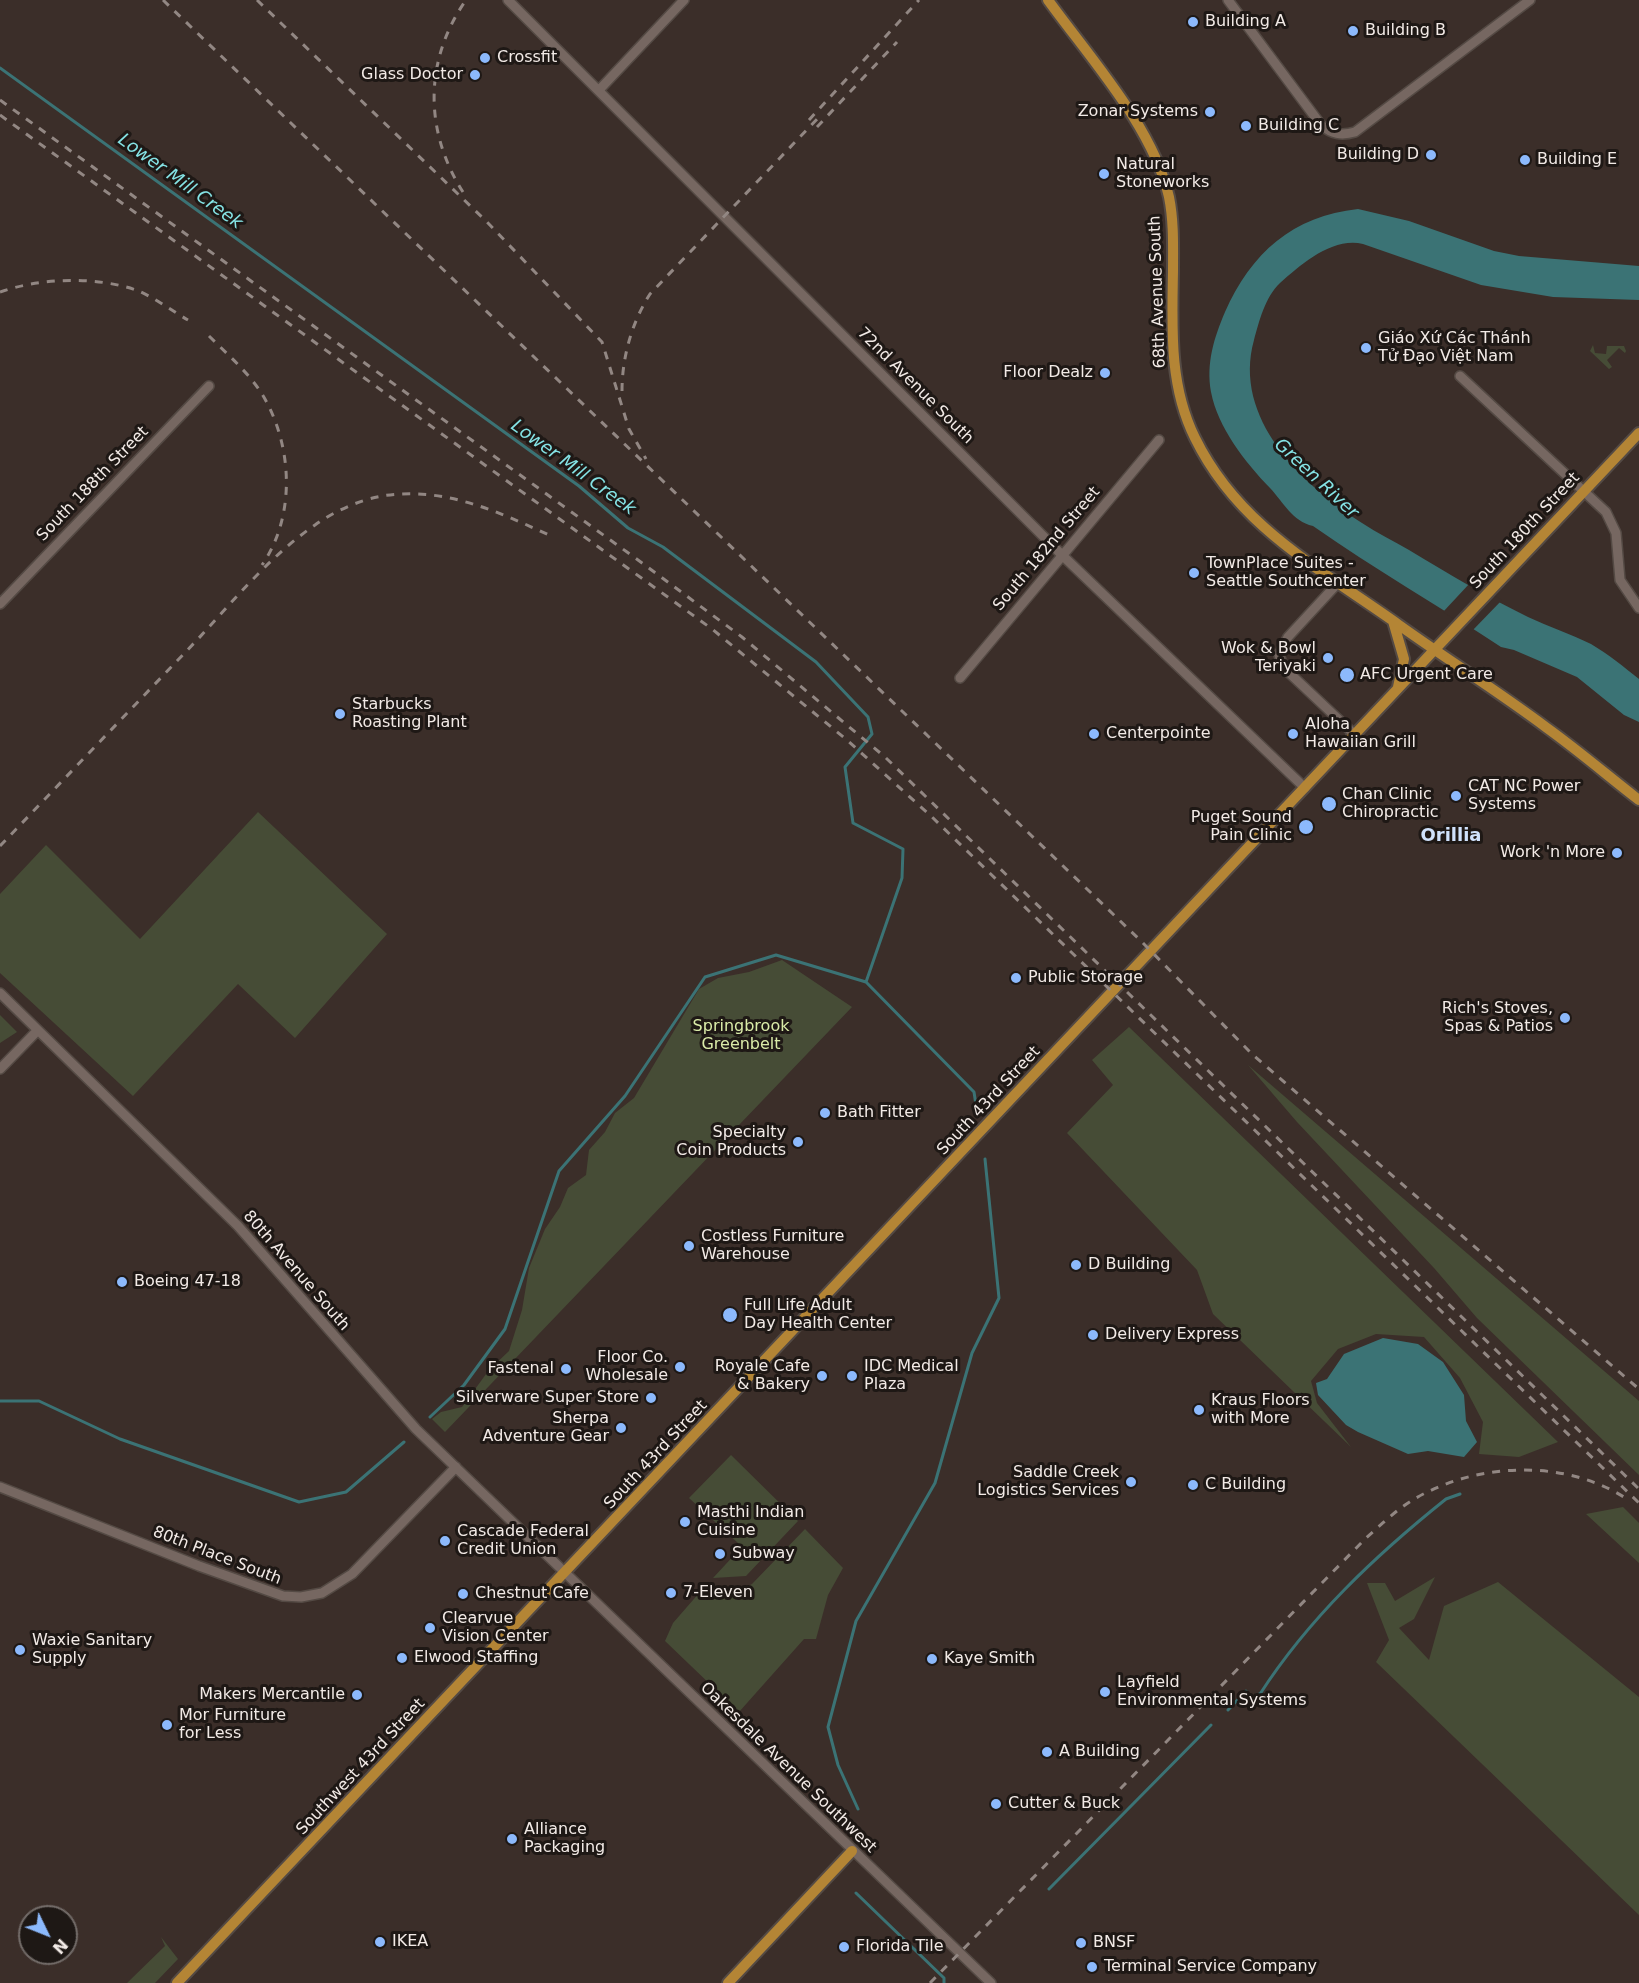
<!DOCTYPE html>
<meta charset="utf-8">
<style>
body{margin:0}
#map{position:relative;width:1639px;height:1983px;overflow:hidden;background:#3b2e29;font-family:"DejaVu Sans",sans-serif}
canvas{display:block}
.north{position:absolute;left:18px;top:1905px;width:60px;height:60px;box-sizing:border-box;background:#1e1815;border:2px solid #736c69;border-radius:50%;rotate:133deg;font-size:16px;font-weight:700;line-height:24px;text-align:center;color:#f2eae6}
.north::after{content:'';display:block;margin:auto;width:21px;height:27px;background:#8cb9fc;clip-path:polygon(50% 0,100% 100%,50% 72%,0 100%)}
</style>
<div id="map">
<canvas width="1639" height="1983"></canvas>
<div class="north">N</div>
</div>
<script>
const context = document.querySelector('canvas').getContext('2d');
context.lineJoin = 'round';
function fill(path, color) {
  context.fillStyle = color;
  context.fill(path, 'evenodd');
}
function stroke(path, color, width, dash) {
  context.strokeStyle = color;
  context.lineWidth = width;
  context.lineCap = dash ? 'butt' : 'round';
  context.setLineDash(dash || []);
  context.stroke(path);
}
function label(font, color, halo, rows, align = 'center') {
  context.font = font + ' "DejaVu Sans",sans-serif';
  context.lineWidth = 6;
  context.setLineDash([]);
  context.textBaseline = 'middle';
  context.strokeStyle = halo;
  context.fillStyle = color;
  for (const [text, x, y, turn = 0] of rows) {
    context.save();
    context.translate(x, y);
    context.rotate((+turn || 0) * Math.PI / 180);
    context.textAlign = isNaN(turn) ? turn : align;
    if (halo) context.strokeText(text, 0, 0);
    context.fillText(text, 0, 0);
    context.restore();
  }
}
const green = new Path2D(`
 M1593,345L1595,353L1606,354L1607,346H1624L1626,351L1625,353L1619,348L1607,360L1612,367L1609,369L1590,351Z
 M258,812L387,934L295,1038L238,984L133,1096L0,973V894L46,845L140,939Z
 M782,960L852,1007L445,1432L432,1419L441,1412L462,1407L489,1370L509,1351L522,1310L529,1268L545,1229L560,1207L568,1188L586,1175L589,1150L605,1132L615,1113L634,1098L699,989L718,978L749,972Z
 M0,1015L17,1032L0,1043Z
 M1129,1027L1558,1442L1519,1457L1479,1454L1483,1422L1460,1378L1424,1337L1376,1334L1338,1349L1311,1381L1317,1403L1351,1447L1213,1314L1197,1270L1067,1133L1113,1085L1092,1060Z
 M1248,1065L1639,1401V1475L1477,1318L1434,1268L1297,1122Z
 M731,1455L798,1521L746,1576L713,1578L738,1551V1543L689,1498Z
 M1623,1507L1639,1523V1563L1586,1514Z
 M805,1529L843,1568L828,1595L816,1639H804L739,1712L665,1641L673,1623L700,1592L743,1588L752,1584Z
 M1435,1577L1414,1619L1399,1628L1429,1660L1444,1606L1498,1582L1639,1697V1915L1376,1662L1389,1640L1367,1583H1385L1395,1601Z
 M161,1937L178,1959L155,1983H127L165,1946Z`);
const water = new Path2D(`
 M1358,209L1409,221L1494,251L1519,256L1639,266V300L1553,297L1481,285L1363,244C1332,237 1302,264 1280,283C1265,297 1259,322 1254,340C1232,418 1302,485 1362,523C1377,533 1394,541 1409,550C1449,574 1487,597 1528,617C1549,627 1571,634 1591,644C1608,654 1624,667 1639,679V722L1624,715L1577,677L1514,650L1501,647C1439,606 1374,569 1313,526C1292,521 1284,503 1270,488C1245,462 1218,428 1211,392C1206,363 1214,338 1225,312C1251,253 1293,216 1358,209Z
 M1383,1338L1418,1344L1443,1362L1464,1395L1466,1421L1477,1442L1464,1457L1428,1451L1408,1454L1358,1432L1346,1425L1318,1395L1316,1383L1327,1379L1344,1354Z`);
const pier = new Path2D(`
 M1470,583L1502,600L1472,631L1443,612Z`);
const stream = new Path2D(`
 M0,68L579,486L628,528L663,547L816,662L868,717L872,734L845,767L853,823L903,849L902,878L866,982
 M0,1401H39L120,1439L299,1502L346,1492L404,1442
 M430,1417L464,1385L505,1329L559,1171L625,1096L705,977L776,955L866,982L974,1092L976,1105
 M1256,1695L1260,1694C1309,1618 1376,1555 1446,1499L1460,1494
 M1228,1710L1246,1691
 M858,1809L838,1765L828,1727L856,1621L935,1483L972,1353L999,1298L985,1159
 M1049,1889L1211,1725
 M856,1893L944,1978V1983`);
const minor = new Path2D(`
 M508,0L1062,555L1305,788
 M1228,0L1321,125C1332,134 1341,136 1355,132L1530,0
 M600,89L684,0
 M1460,376L1606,512L1616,533L1620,580L1639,608
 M1337,584L1288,637L1279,655L1284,668L1354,734
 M0,604L209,386
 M960,678L1159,440
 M0,993L238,1226L416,1429L991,1983
 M0,1069L37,1031
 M0,1487L199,1566L283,1596L301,1597L322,1593L352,1574L456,1467`);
const major = new Path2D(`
 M1048,0C1090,58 1153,127 1169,197C1174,222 1173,247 1173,271C1172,328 1169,386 1195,438C1239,528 1321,569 1399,625C1448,660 1499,692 1547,728C1579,751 1608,776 1639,800
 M1393,621L1404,659L1398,687
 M177,1983L1639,433
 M728,1983L852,1851`);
const rail = new Path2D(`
 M163,0L1141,941L1253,1055L1639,1389
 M257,0L487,222L602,342L629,429L646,459
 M0,100L638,560L742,637L885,757L1639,1489
 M0,115L712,629L847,740L932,817L1639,1503
 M809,120L919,0
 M817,127L897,42
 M463,192C424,131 424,60 466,0
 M0,292C40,278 95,276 136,290C154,297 172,311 188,320
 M209,336C228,355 248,372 262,394C293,445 296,516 262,565
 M622,391C622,357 632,322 650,294L819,117
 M0,846C66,777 132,708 198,639C234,600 271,555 315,525C333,512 359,500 382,496C443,486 497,511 551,536
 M930,1983L1366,1538C1382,1524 1398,1508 1416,1498C1479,1462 1566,1459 1627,1499`);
const markers = [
 [1193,22,6,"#8cb9fc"],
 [1353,31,6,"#8cb9fc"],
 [485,58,6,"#8cb9fc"],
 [475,75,6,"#8cb9fc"],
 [1210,112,6,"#8cb9fc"],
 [1246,126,6,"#8cb9fc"],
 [1431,155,6,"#8cb9fc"],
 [1525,160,6,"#8cb9fc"],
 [1104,174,6,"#8cb9fc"],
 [1366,348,6,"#8cb9fc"],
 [1105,373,6,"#8cb9fc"],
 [1194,573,6,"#8cb9fc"],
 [1328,658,6,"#8cb9fc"],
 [1347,675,8,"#8cb9fc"],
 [340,714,6,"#8cb9fc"],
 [1094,734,6,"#8cb9fc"],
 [1293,734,6,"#8cb9fc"],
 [1456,796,6,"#8cb9fc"],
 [1329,804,8,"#8cb9fc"],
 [1306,827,8,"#8cb9fc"],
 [1617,853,6,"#8cb9fc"],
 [1016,978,6,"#8cb9fc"],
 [1565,1018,6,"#8cb9fc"],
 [825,1113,6,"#8cb9fc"],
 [798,1142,6,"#8cb9fc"],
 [689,1246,6,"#8cb9fc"],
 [1076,1265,6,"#8cb9fc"],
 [122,1282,6,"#8cb9fc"],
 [730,1315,8,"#8cb9fc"],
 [1093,1335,6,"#8cb9fc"],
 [680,1367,6,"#8cb9fc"],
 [566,1369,6,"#8cb9fc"],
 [822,1376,6,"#8cb9fc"],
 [852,1376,6,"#8cb9fc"],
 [651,1398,6,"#8cb9fc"],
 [1199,1410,6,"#8cb9fc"],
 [621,1428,6,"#8cb9fc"],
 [1131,1482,6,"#8cb9fc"],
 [1193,1485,6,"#8cb9fc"],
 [685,1522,6,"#8cb9fc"],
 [445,1541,6,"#8cb9fc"],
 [720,1554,6,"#8cb9fc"],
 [671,1593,6,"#8cb9fc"],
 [463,1594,6,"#8cb9fc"],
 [430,1628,6,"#8cb9fc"],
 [20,1650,6,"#8cb9fc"],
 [402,1658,6,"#8cb9fc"],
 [932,1659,6,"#8cb9fc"],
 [1105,1692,6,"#8cb9fc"],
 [357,1695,6,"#8cb9fc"],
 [167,1725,6,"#8cb9fc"],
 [1047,1752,6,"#8cb9fc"],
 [996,1804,6,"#8cb9fc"],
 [512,1839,6,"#8cb9fc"],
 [380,1942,6,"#8cb9fc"],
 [1081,1943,6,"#8cb9fc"],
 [844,1947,6,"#8cb9fc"],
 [1092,1967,6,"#8cb9fc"]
];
const poiNames = [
 ["Building A",1205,22],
 ["Building B",1365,31],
 ["Crossfit",497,58],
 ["Glass Doctor",463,75,"right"],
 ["Zonar Systems",1198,112,"right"],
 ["Building C",1258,126],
 ["Building D",1419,155,"right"],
 ["Building E",1537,160],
 ["Natural",1116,165],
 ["Stoneworks",1116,183],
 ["Giáo Xứ Các Thánh",1378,339],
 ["Tử Đạo Việt Nam",1378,357],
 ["Floor Dealz",1093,373,"right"],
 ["TownPlace Suites -",1206,564],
 ["Seattle Southcenter",1206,582],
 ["Wok & Bowl",1316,649,"right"],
 ["Teriyaki",1316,667,"right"],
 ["AFC Urgent Care",1360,675],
 ["Starbucks",352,705],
 ["Roasting Plant",352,723],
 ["Aloha",1305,725],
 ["Hawaiian Grill",1305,743],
 ["Centerpointe",1106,734],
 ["CAT NC Power",1468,787],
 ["Systems",1468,805],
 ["Chan Clinic",1342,795],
 ["Chiropractic",1342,813],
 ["Puget Sound",1292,818,"right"],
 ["Pain Clinic",1292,836,"right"],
 ["Work 'n More",1605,853,"right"],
 ["Public Storage",1028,978],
 ["Rich's Stoves,",1553,1009,"right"],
 ["Spas & Patios",1553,1027,"right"],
 ["Bath Fitter",837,1113],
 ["Specialty",786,1133,"right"],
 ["Coin Products",786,1151,"right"],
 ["Costless Furniture",701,1237],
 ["Warehouse",701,1255],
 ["D Building",1088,1265],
 ["Boeing 47-18",134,1282],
 ["Full Life Adult",744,1306],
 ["Day Health Center",744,1324],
 ["Delivery Express",1105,1335],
 ["Floor Co.",668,1358,"right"],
 ["Wholesale",668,1376,"right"],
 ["Royale Cafe",810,1367,"right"],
 ["& Bakery",810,1385,"right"],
 ["IDC Medical",864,1367],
 ["Plaza",864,1385],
 ["Fastenal",554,1369,"right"],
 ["Silverware Super Store",639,1398,"right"],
 ["Kraus Floors",1211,1401],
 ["with More",1211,1419],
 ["Sherpa",609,1419,"right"],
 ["Adventure Gear",609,1437,"right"],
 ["Saddle Creek",1119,1473,"right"],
 ["Logistics Services",1119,1491,"right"],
 ["C Building",1205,1485],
 ["Masthi Indian",697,1513],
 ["Cuisine",697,1531],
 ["Cascade Federal",457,1532],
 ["Credit Union",457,1550],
 ["Subway",732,1554],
 ["7-Eleven",683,1593],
 ["Chestnut Cafe",475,1594],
 ["Clearvue",442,1619],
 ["Vision Center",442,1637],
 ["Waxie Sanitary",32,1641],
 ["Supply",32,1659],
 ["Elwood Staffing",414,1658],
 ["Kaye Smith",944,1659],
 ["Layfield",1117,1683],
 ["Environmental Systems",1117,1701],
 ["Makers Mercantile",345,1695,"right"],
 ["Mor Furniture",179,1716],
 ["for Less",179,1734],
 ["A Building",1059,1752],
 ["Cutter & Buck",1008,1804],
 ["Alliance",524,1830],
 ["Packaging",524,1848],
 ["IKEA",392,1942],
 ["BNSF",1093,1943],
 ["Florida Tile",856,1947],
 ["Terminal Service Company",1104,1967]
];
const streetNames = [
 ["68th Avenue South",1158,292,-92],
 ["72nd Avenue South",915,386,45],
 ["South 188th Street",93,484,-46],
 ["South 180th Street",1525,531,-47],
 ["South 182nd Street",1047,549,-50],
 ["South 43rd Street",989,1101,-47],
 ["80th Avenue South",296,1271,49],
 ["South 43rd Street",656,1455,-47],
 ["80th Place South",217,1556,21],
 ["Southwest 43rd Street",361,1767,-47],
 ["Oakesdale Avenue Southwest",788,1768,44]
];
const parkNames = [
 ["Springbrook",741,1027],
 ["Greenbelt",741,1045]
];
const waterNames = [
 ["Lower Mill Creek",180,182,36],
 ["Lower Mill Creek",573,468,36],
 ["Green River",1316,479,43]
];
const neighbourhoodNames = [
 ["Orillia",1451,836]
];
fill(green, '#464c36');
fill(water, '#3b7375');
fill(pier, '#3b2e29');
stroke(stream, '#3b7375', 3);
stroke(minor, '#544a44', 12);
stroke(major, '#544a44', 14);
stroke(minor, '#766761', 9);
stroke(major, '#b48535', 10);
stroke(rail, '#928783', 3, [8, 8]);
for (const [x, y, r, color] of markers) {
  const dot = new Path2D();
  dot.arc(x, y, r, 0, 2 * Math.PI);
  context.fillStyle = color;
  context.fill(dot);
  stroke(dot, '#1e1815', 2);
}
label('16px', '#f2eae6', '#1e1815', poiNames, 'left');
label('16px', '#f2eae6', '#1e1815', streetNames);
label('16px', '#daeba8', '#1e1815', parkNames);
label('italic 18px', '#85e3e5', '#1e1815', waterNames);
label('bold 18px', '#d0e2fc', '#1e1815', neighbourhoodNames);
</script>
